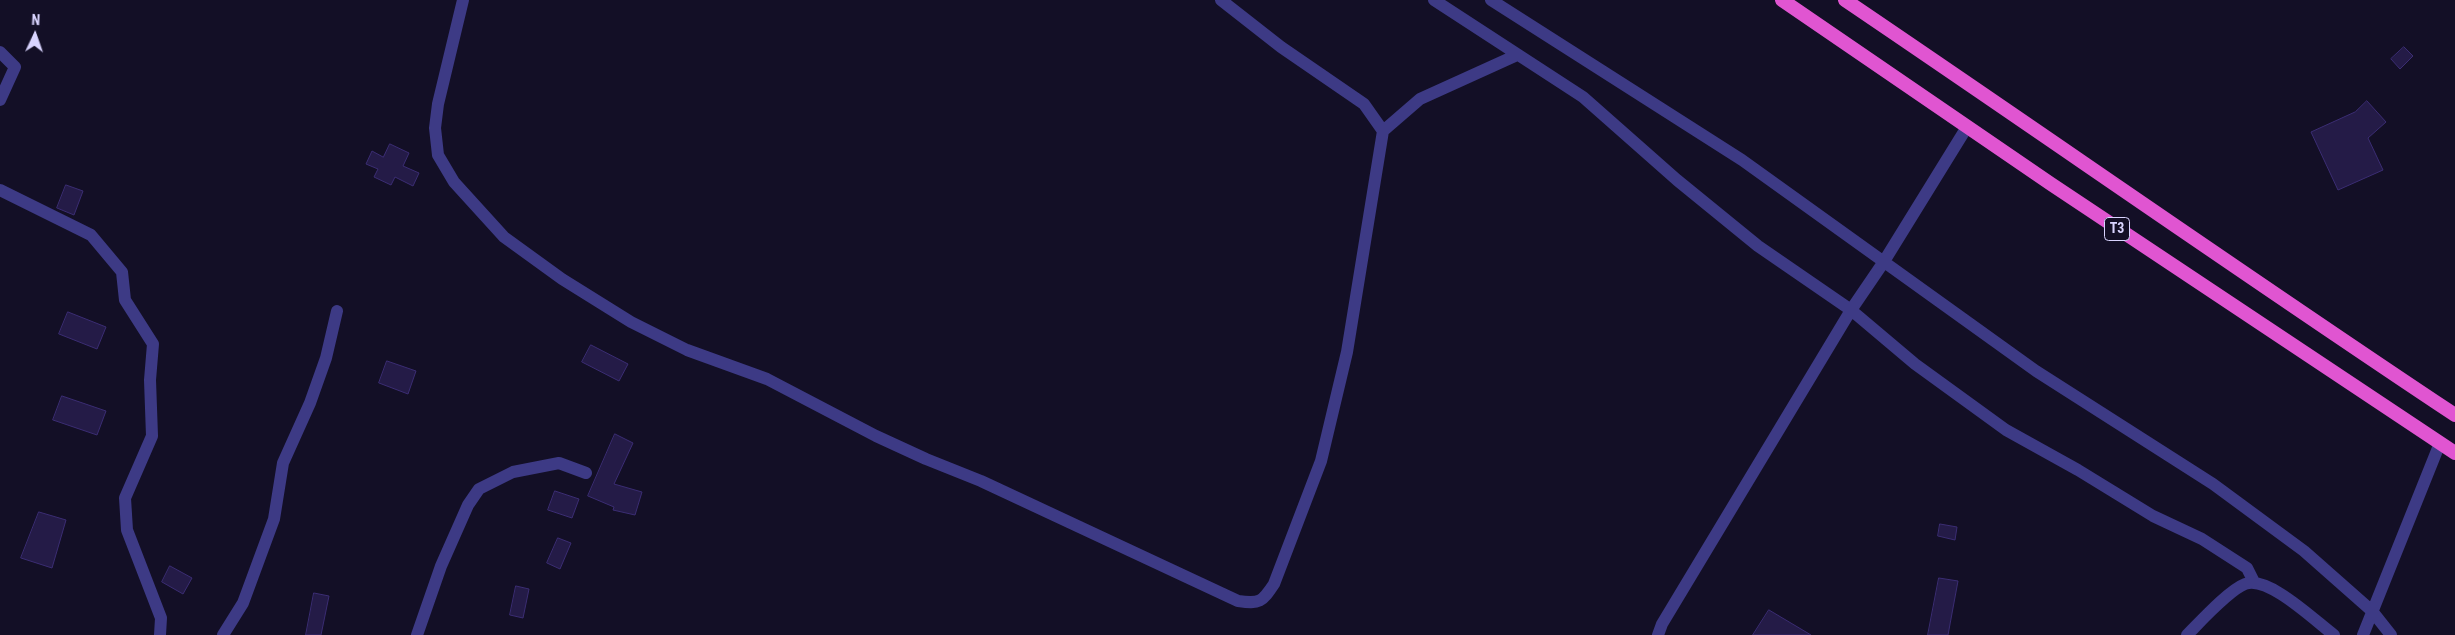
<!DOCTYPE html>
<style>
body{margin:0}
#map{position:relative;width:2455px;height:635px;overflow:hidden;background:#130f26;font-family:"Roboto Condensed",sans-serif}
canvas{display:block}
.north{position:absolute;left:10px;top:10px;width:50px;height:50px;-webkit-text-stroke:4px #130f26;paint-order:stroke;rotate:3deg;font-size:14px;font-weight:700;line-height:20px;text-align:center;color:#d9d4ff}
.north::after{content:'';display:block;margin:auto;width:18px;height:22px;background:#d9d4ff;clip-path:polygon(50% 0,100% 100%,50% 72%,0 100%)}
</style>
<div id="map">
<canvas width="2455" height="635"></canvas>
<div class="north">N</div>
</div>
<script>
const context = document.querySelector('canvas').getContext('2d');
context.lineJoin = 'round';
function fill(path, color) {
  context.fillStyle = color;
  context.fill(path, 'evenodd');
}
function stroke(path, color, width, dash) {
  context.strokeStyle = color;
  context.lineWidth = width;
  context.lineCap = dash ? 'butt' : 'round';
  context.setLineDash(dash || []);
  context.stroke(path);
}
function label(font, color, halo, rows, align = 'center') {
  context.font = font + ' "Roboto Condensed",sans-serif';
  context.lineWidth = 4.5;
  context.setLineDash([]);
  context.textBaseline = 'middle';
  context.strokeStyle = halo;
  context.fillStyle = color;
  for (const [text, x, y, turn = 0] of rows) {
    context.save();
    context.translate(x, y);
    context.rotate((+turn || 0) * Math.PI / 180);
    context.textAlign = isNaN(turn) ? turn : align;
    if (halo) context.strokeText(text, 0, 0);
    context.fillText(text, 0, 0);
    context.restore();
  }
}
const building = new Path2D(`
 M2404,47L2413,56L2400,69L2391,59Z
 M2367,101L2386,122L2368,138L2383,170L2338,190L2311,132L2355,112Z
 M390,144L409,153L403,166L419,173L413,186L395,177L391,185L374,177L378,169L366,164L372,151L383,157Z
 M66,185L83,191L74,215L57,208Z
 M68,312L106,327L97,349L59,334Z
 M591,345L628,364L619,381L582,362Z
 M387,361L416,371L408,394L379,383Z
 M62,396L106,411L97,435L53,420Z
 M615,434L633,443L614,484L642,492L635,515L613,510L614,507L588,496Z
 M555,491L579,499L572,518L548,510Z
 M39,512L66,520L52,568L21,558Z
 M1940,524L1957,527L1955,540L1938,536Z
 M558,538L571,543L560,569L547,563Z
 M170,566L192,578L183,594L162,582Z
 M1939,578L1958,581L1948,635H1928Z
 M516,586L529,589L523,618L510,615Z
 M314,593L329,596L321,635H306Z
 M1769,610L1811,635H1753Z`);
const minor = new Path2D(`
 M463,0L438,104L435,128L438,155L454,182L504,237L562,279L631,322L687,350L767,379L876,436L926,459L981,481L1238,601C1260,604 1262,602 1274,584L1321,461L1347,352L1383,131L1420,99L1517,55
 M1221,0L1281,47L1364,104L1383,131
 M1434,0L1583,97L1677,180L1758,246L1851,310L1915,364L2006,430L2078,470L2153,516L2202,539L2247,568L2254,582
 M1491,0L1742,160L2036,371L2213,484L2304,551L2372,611L2391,635
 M0,52L15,67L0,100
 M0,190L91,235L122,272L125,300L153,344L150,380L152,436L125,498L127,530L161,618L160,635
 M223,635L243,603L274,519L283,463L310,403L326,358L337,311
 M417,635L441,566L468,505L479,489L513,472L559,463L586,473
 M1658,635L1662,624L1851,310L1883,263L1967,127
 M2187,635C2200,622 2229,590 2245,584C2268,575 2315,621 2334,635
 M2363,635L2440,443`);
const trunk = new Path2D(`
 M1782,0L2051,184L2455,453
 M1845,0C2049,138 2250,279 2455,415`);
const shields = [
 [2117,229,25]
];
const shieldNames = [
 ["T3",2117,229]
];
fill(building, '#241b47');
stroke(building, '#3b2d73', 1);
stroke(minor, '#3d3a85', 12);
stroke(trunk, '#e055d1', 14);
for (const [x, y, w] of shields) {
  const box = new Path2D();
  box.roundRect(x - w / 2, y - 11.5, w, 23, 4);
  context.fillStyle = '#130f26';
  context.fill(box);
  stroke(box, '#d9d4ff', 1);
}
label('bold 14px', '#d9d4ff', null, shieldNames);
</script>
